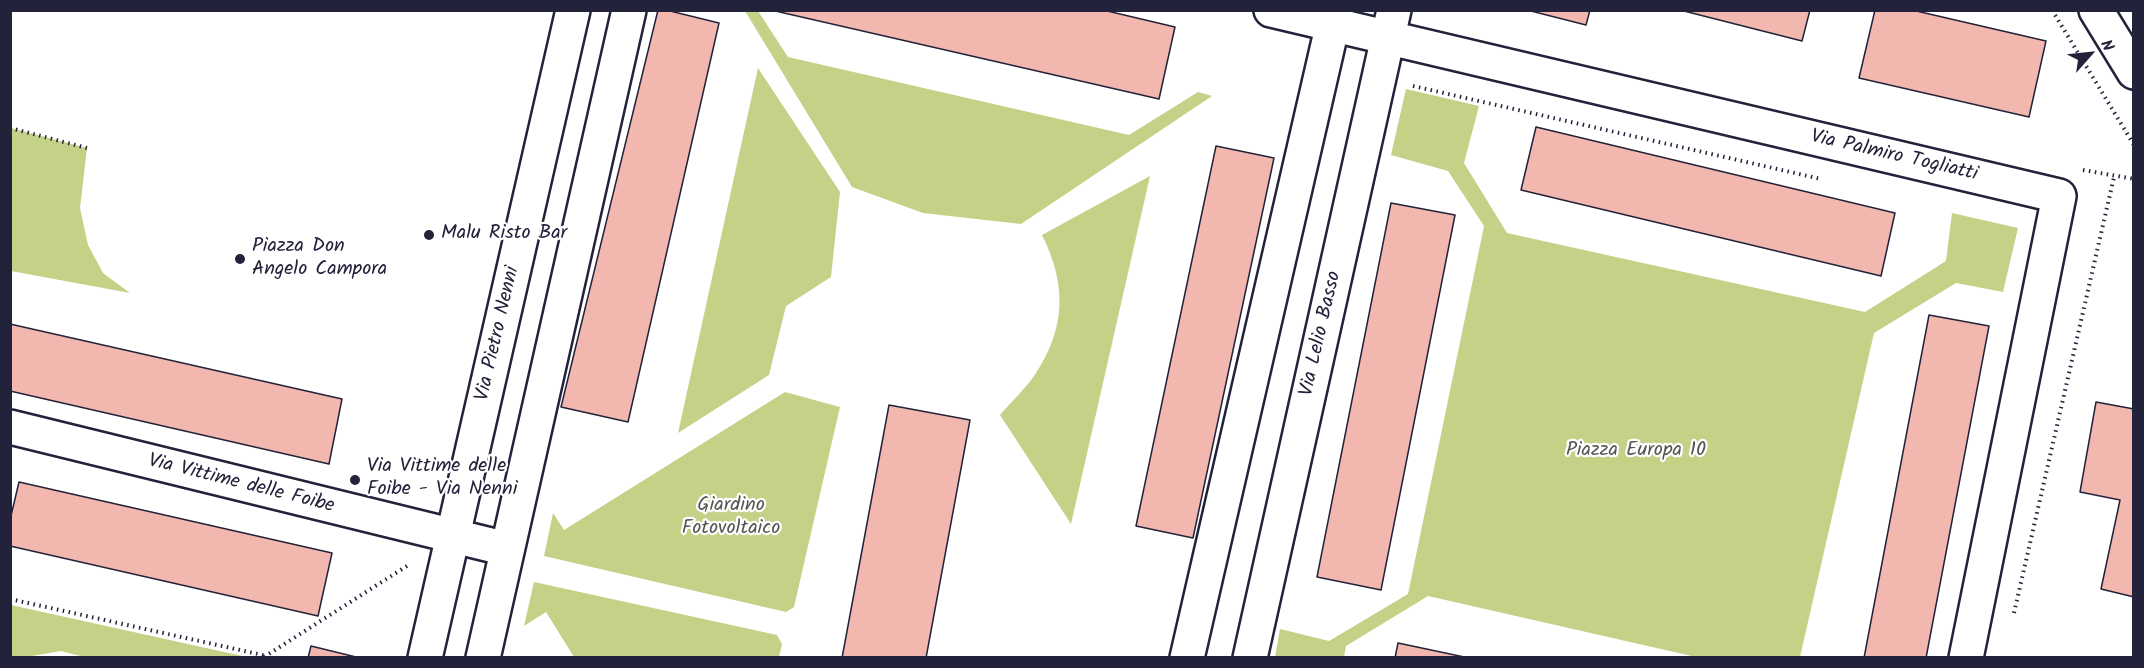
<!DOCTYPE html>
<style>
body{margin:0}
#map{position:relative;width:2144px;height:668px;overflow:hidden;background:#fff;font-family:Kalam,sans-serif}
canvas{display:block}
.frame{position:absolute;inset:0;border:12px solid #22223b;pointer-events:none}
.north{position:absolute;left:2060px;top:24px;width:60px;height:60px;-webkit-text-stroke:4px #fff;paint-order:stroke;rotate:63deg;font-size:16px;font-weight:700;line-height:24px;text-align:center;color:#22223b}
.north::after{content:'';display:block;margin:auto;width:21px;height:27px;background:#22223b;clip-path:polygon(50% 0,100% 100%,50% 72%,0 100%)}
</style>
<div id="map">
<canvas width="2144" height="668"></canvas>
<div class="frame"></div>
<div class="north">N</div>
</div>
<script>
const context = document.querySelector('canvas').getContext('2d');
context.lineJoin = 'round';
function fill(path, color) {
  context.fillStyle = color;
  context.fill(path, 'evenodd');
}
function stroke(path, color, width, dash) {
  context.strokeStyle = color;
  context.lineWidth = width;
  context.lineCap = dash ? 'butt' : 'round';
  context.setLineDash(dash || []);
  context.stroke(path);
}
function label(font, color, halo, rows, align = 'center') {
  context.font = font + ' Kalam,sans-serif';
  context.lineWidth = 4.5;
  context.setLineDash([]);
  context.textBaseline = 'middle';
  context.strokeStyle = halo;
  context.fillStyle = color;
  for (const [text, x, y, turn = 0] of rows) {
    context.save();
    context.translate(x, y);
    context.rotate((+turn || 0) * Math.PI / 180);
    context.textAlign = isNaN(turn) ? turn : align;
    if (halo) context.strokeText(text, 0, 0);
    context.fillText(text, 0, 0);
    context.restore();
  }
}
const green = new Path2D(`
 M745,11H758L788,57L1129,135L1198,92L1212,96L1021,224L923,213L852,187Z
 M758,68L840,192L831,277L786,306L769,375L678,433Z
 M1406,89L1479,106L1464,163L1507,233L1865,312L1946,261L1952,213L2018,228L2003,292L1956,283L1874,333L1800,657H1696L1428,596L1346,646L1344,657H1275L1280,629L1329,641L1408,594L1484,226L1448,171L1391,155Z
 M11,128L87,148L80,208L88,245L103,273L130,293L11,271Z
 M1150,176L1071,524L1000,415C1011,402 1024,390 1034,376C1066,329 1067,285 1042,235Z
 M785,392L840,407L794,607L786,612L544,556L553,513L564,530Z
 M534,582L777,635L782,644L779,657H574L546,612L524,626Z
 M11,605L247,657L88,658L61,651L26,657H11Z`);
const building = new Path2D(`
 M658,10H666L719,23L628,422L561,407Z
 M771,10H1103L1175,27L1159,99Z
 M1527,10H1590L1586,25Z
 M1680,10H1810L1802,41Z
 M1875,10H1912L2046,41L2029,117L1859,78Z
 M1536,127L1895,213L1881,276L1521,190Z
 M1216,146L1274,158L1193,538L1136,526Z
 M1391,203L1455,215L1381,590L1317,577Z
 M1929,315L1989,326L1926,658H1864Z
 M10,324L342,399L329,464L10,391Z
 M2096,402L2134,409V597L2101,589L2120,500L2080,492Z
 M889,405L970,420L926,658H842Z
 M19,482L332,553L318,616L10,546V520Z
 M1398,643L1469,658H1395Z
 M311,646L360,658H308Z`);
const path = new Path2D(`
 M2052,10L2134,145
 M1413,86L1821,179
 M10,128L87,148
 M2083,170L2134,179
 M10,599L267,656
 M2014,613L2114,177
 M264,657L410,564`);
const street = new Path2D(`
 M1271,10L2059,196L1966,658
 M10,427L507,549
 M425,658L573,10
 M483,658L629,10
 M1187,658L1336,10
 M1250,658L1394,10`);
const secondary = new Path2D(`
 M2096,10L2134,72`);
const markers = [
 [429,235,6,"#22223b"],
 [240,259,6,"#22223b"],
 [355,480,6,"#22223b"]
];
const streetNames = [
 ["Via Palmiro Togliatti",1894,157,13],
 ["Via Pietro Nenni",499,334,-77],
 ["Via Lelio Basso",1322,334,-77],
 ["Via Vittime delle Foibe",241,485,14]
];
const poiNames = [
 ["Malu Risto Bar",441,235],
 ["Piazza Don",252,248],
 ["Angelo Campora",252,271],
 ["Via Vittime delle",367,468],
 ["Foibe - Via Nenni",367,491]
];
const parkNames = [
 ["Piazza Europa 10",1636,452],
 ["Giardino",731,507],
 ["Fotovoltaico",731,530]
];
fill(green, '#c3d286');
fill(building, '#f2b7af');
stroke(building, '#22223b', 1.5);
stroke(street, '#22223b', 38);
stroke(secondary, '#22223b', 38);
stroke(path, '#22223b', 4, [1.5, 4.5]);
stroke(street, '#fff', 33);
stroke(secondary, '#fff', 33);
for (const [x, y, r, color] of markers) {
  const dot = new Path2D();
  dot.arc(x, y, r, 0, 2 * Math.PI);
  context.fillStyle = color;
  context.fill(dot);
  stroke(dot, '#fff', 2);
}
label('20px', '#22223b', '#fff', streetNames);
label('20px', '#22223b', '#fff', poiNames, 'left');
label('20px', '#525752', '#fff', parkNames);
</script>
